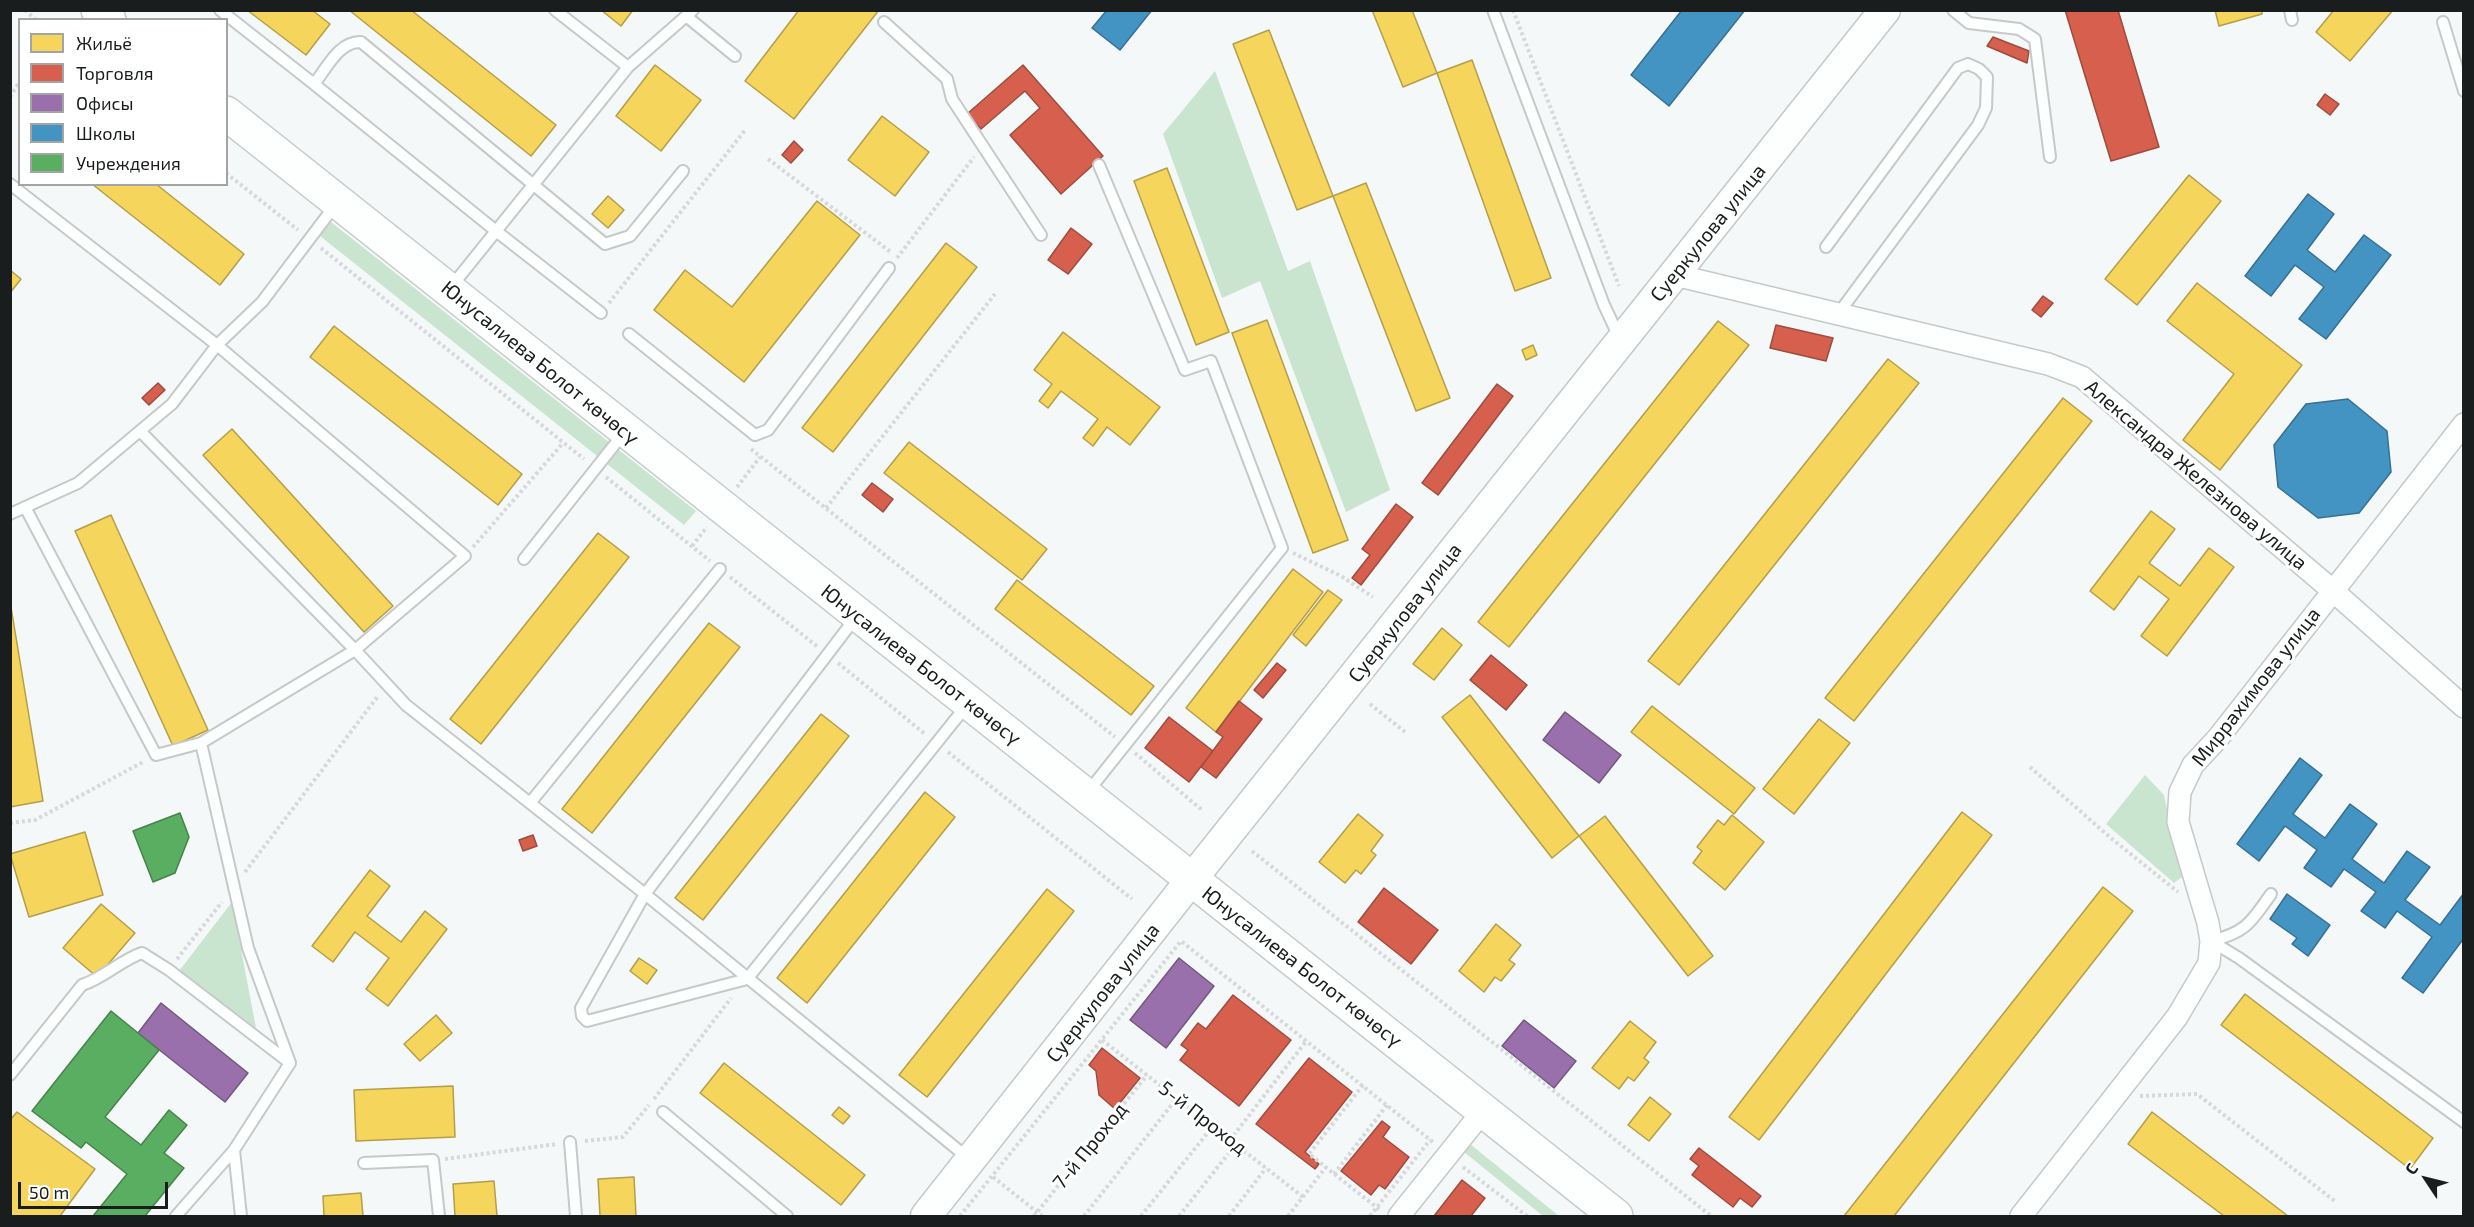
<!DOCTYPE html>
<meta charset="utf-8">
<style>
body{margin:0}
#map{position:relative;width:2474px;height:1227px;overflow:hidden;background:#f4f8f9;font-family:"Exo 2",sans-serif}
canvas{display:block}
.frame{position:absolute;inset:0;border:12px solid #1a1d1d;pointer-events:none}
.legend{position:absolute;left:18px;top:18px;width:210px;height:168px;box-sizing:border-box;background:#fff;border:2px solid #a3a5a5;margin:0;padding:8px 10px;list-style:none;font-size:18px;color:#1a1d1d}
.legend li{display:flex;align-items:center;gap:12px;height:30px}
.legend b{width:30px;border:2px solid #a3a5a5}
.north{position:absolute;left:2396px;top:1149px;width:60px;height:60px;-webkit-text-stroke:4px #fff;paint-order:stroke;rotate:305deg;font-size:16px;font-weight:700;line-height:24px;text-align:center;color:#1a1d1d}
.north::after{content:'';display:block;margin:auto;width:21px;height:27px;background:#1a1d1d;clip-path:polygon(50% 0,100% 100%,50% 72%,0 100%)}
.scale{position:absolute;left:18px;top:1182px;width:150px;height:27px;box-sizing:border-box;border:3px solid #1a1d1d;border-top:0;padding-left:8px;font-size:18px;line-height:21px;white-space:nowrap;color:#1a1d1d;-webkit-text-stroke:4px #fff;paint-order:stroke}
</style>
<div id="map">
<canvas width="2474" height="1227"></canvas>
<div class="frame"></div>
<ul class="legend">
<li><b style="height:16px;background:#f6d55c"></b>Жильё</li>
<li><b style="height:16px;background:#d6604d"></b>Торговля</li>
<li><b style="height:16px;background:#9970ab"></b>Офисы</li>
<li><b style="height:16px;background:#4393c3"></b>Школы</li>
<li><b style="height:16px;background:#5aae61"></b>Учреждения</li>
</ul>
<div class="north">С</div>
<div class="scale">50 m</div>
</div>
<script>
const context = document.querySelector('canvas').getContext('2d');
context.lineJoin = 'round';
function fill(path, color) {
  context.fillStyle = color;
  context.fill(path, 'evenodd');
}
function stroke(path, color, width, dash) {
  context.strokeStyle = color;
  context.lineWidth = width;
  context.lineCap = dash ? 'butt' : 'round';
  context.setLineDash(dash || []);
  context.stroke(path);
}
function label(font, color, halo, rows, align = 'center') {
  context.font = font + ' "Exo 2",sans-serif';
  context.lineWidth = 6;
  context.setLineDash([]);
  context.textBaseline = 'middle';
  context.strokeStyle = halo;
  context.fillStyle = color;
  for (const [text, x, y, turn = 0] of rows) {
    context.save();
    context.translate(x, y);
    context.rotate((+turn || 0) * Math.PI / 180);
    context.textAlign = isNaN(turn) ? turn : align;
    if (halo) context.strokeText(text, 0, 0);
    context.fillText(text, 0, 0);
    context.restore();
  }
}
const green = new Path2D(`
 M1215,71L1288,271L1310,261L1390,490L1346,512L1260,281L1222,298L1163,134Z
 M331,222L696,511L684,525L320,236Z
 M2145,775L2164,795L2182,877L2174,883L2106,824Z
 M232,902L256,1028L179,971Z
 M1470,1144L1559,1216H1543L1464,1152Z`);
const homes = new Path2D(`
 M247,10H312L330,24L306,55Z
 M349,10H411L556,125L531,156Z
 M601,10H633L621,26Z
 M799,10H879L794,119L745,81Z
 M1372,10H1412L1437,73L1403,87Z
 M2215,10H2262V14L2219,26Z
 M2334,10H2393L2350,61L2316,32Z
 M1269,30L1333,196L1297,210L1233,44Z
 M1472,60L1551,278L1515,291L1437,73Z
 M655,65L701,100L661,151L616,116Z
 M882,116L929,152L895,196L848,160Z
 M1167,168L1229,332L1196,345L1134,181Z
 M2189,175L2221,201L2137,305L2105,279Z
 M1366,183L1450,398L1416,411L1333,196Z
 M92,184H156L244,254L220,285Z
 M608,196L624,210L608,228L592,214Z
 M817,201L860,235L744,382L654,310L685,270L732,307Z
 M946,243L977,267L833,452L802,428Z
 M10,270L21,279L10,293Z
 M2197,283L2302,365L2220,470L2183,440L2234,374L2167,321Z
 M1267,320L1348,540L1313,553L1232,333Z
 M1718,321L1749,345L1509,647L1478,622Z
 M334,326L522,474L498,505L310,357Z
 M1063,332L1160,407L1130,445L1107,427L1093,446L1083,438L1098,419L1061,391L1048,408L1039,401L1052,384L1034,370Z
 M1533,345L1537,355L1526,360L1522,350Z
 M1888,359L1919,383L1679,685L1648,661Z
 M2063,398L2092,421L1854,721L1825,698Z
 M232,429L393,606L364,632L203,455Z
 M909,442L1047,549L1022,580L884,473Z
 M2151,511L2175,529L2149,563L2180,586L2209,548L2234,567L2167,656L2141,636L2169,599L2139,576L2114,610L2090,591Z
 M111,515L208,730L173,746L75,531Z
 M598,533L629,557L481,744L450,719Z
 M1293,569L1323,592L1216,732L1186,708Z
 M1017,580L1154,686L1131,715L995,609Z
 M1328,590L1342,600L1306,646L1293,635Z
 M10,601L43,801L10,807Z
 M709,623L740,647L592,833L562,809Z
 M1442,628L1462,645L1434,680L1413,664Z
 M1470,695L1579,836L1552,858L1442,717Z
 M1652,706L1755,788L1734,814L1631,732Z
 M821,714L849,736L703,920L675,898Z
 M1819,719L1850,743L1794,814L1763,789Z
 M925,792L955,817L807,1003L777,978Z
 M1962,812L1992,835L1759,1140L1729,1117Z
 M1358,814L1383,835L1371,851L1376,855L1361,874L1356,870L1345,883L1319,862Z
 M1732,815L1764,842L1725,890L1693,863L1702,851L1697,847L1718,820L1724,825Z
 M1605,816L1713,956L1688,976L1579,836Z
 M85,832L103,895L29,917L10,854Z
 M370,870L390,886L367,916L401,942L425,911L447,929L388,1006L366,989L389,958L355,932L333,962L312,946Z
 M2103,887L2133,911L1894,1216H1844Z
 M1047,889L1074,911L927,1097L899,1075Z
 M101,904L135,933L97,977L63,948Z
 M1496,924L1521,945L1509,960L1515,964L1501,981L1495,977L1484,992L1459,971Z
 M639,958L657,970L647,984L630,971Z
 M2245,994L2433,1138L2410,1169L2221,1025Z
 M436,1015L452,1033L420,1061L404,1044Z
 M1630,1021L1656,1042L1644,1058L1649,1062L1634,1081L1628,1077L1619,1089L1592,1068Z
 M724,1063L865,1175L841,1205L700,1093Z
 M453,1086L455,1137L356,1141L354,1090Z
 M1650,1097L1671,1114L1649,1141L1628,1125Z
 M839,1107L850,1116L843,1124L832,1115Z
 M17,1112L95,1169L60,1216H10V1120Z
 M2152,1112L2288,1216H2224L2128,1144Z
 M634,1177L636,1216H600L598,1179Z
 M494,1181L497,1216H455L453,1184Z
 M361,1193L363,1216H324L323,1196Z`);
const shops = new Path2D(`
 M2065,10H2118L2159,147L2111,161Z
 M1993,37L2029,51L2027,63L1987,46Z
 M1023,65L1103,156L1061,194L1010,135L1040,108L1025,91L981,129L967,114Z
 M2325,94L2339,104L2330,115L2317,105Z
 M794,141L803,150L791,163L782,155Z
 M1071,228L1092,244L1068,274L1048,260Z
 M2043,296L2053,303L2041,317L2032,310Z
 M1776,325L1833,338L1826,361L1770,348Z
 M158,383L165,390L149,405L142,398Z
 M1497,384L1513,396L1438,495L1422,483Z
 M872,483L893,499L883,512L862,495Z
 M1396,504L1413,517L1361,585L1352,578L1370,555L1362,549Z
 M1491,655L1527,685L1506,710L1470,680Z
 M1277,663L1286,670L1263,698L1254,690Z
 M1239,701L1262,719L1216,778L1201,767L1223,737L1216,732Z
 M1169,717L1213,751L1189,782L1145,748Z
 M533,835L537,846L523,851L519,840Z
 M1384,888L1438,930L1411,964L1358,922Z
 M1233,995L1291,1040L1239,1106L1180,1060L1188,1050L1181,1045L1198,1023L1206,1029Z
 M1102,1048L1140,1078L1115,1109L1099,1095L1096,1071L1089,1065Z
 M1309,1058L1352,1092L1305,1152L1319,1164L1315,1169L1256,1124Z
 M1382,1121L1390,1127L1383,1137L1409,1157L1385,1189L1379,1185L1371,1195L1341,1171Z
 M1699,1148L1761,1196L1752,1207L1740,1198L1733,1207L1692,1175L1699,1166L1690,1159Z
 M1462,1180L1485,1198L1471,1216H1434Z`);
const offices = new Path2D(`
 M1565,712L1621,755L1599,783L1543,740Z
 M1179,958L1214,986L1166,1048L1130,1020Z
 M161,1003L248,1073L225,1102L138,1033Z
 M1524,1020L1576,1061L1554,1088L1502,1046Z`);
const schools = new Path2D(`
 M1107,10H1152L1120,50L1092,28Z
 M1682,10H1745L1669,106L1631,75Z
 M2308,194L2334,214L2307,250L2335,272L2364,235L2391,255L2326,339L2299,319L2324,287L2295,265L2271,296L2245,276Z
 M2348,399L2387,431L2391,472L2359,513L2318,518L2278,487L2274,445L2306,404Z
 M2300,758L2322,775L2293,814L2325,838L2350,804L2377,824L2352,859L2384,883L2407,851L2430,867L2405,900L2440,925L2464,893V938L2423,993L2402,978L2432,937L2397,911L2385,928L2361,911L2376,892L2344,869L2331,887L2304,868L2317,850L2285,826L2259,861L2237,844Z
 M2287,894L2330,925L2308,956L2292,944L2297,938L2270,919Z`);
const public = new Path2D(`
 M180,813L189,837L175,873L153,882L133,831Z
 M111,1011L159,1050L105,1117L141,1145L169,1110L187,1125L164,1153L184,1168L145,1216H93L127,1174L86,1142L81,1148L32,1111Z`);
const path = new Path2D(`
 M25,10L36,20
 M1513,10L1619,286
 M10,97L20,81
 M768,159L892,253
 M226,173L298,230
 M321,248L584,459
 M897,258L974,157
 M609,303L746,129
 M751,449L1115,737
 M606,477L710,561
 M737,487L760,457
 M826,508L995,294
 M692,546L707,527
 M473,547L563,443
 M1293,553L1341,576L1373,597
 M730,577L818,647
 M838,663L925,734
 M1370,704L1405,732
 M948,752L1132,899
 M1135,753L1203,811
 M2030,767L2112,839L2178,892
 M10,823L35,820L145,761
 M1252,851L1711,1216
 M245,872L378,696
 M177,959L222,902
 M1102,1040L1303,1197
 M1363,1085L1309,1154L1380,1210
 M2140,1096L2197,1094L2336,1202
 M654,1099L731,998
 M1230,1140L1307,1040
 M585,1141L623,1137L649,1105
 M445,1159L557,1144
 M1463,1167L1527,1216
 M1334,1174L1387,1105
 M993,1177L1042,1216
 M960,1216L1181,941L1434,1143
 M1034,1216L1147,1075
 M1084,1216L1177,1098
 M1141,1216L1213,1126
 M1179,1216L1236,1144
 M1229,1216L1266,1168
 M1288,1216L1326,1167
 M1370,1216L1430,1140`);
const service = new Path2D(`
 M220,10L314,84C327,68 339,41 361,42L605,244L630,236L683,171
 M555,10L628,67
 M1493,10L1604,305L1620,339
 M1953,10L1969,23L2019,29L2035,39L2050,157
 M2290,10L2292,20
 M686,16L735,56
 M884,22L947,79L952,99L1041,235
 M2443,22L2464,91
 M314,84L496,231L601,313
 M10,184L217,345L465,556L355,650L140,431
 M1826,247L1958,68L1968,64L1979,69L1987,77L1986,108L1978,125L1838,314
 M451,287L628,67L693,10
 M629,334L755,435L768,430L889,268
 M25,507L156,755L201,743
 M10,514L78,483L172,404L217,345L262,302L336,204
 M524,559L623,434
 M856,617L645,894L581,1008L582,1016L587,1021L747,979L967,705
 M1087,793L1282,548L1211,361L1185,370L1099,165
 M530,803L720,569
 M2211,941L2239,958L2464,1122
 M2211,941C2247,932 2251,922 2271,894
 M290,1063L248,948L201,743L355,650L406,705L645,894L968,1158
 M10,1075L82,985C104,978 121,960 142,953L169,970L290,1063
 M663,1112L787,1216
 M570,1142L576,1216
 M234,1150L241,1216
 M364,1163L433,1160L439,1216
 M176,1216L234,1150L290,1063`);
const minor = new Path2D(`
 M1675,275L2048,364L2082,377L2332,590L2464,707
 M1399,1216L1483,1111
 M2021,1216L2177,1017L2209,963L2211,941L2208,923L2178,822L2180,792L2193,765L2218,738L2464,424`);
const secondary = new Path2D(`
 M926,1216L1191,880L1885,10`);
const primary = new Path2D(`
 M98,10L109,20
 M226,113L1616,1216`);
const streetNames = [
 ["Суеркулова улица",1708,233,-51],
 ["Юнусалиева Болот көчөсү",540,363,39],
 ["Александра Железнова улица",2196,475,40],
 ["Суеркулова улица",1405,613,-52],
 ["Юнусалиева Болот көчөсү",921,665,38],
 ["Миррахимова улица",2256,687,-52],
 ["Юнусалиева Болот көчөсү",1302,967,38],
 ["Суеркулова улица",1103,993,-52],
 ["5-й Проход",1203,1118,38],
 ["7-й Проход",1090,1146,-51]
];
fill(green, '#c9e5d0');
fill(homes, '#f6d55c');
stroke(homes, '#b49e49', 1.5);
fill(shops, '#d6604d');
stroke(shops, '#9e4c3f', 1.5);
fill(offices, '#9970ab');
stroke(offices, '#735780', 1.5);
fill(schools, '#4393c3');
stroke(schools, '#377091', 1.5);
fill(public, '#5aae61');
stroke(public, '#47824d', 1.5);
stroke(service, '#c6c9ca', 14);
stroke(minor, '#c6c9ca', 24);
stroke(secondary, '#c6c9ca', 33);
stroke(primary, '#c6c9ca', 36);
stroke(path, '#d7d8d9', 4, [3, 3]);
stroke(service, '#fdfefe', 10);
stroke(minor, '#fdfefe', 21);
stroke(secondary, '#fdfefe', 30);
stroke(primary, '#fdfefe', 33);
label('20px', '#1a1d1d', '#fff', streetNames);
</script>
